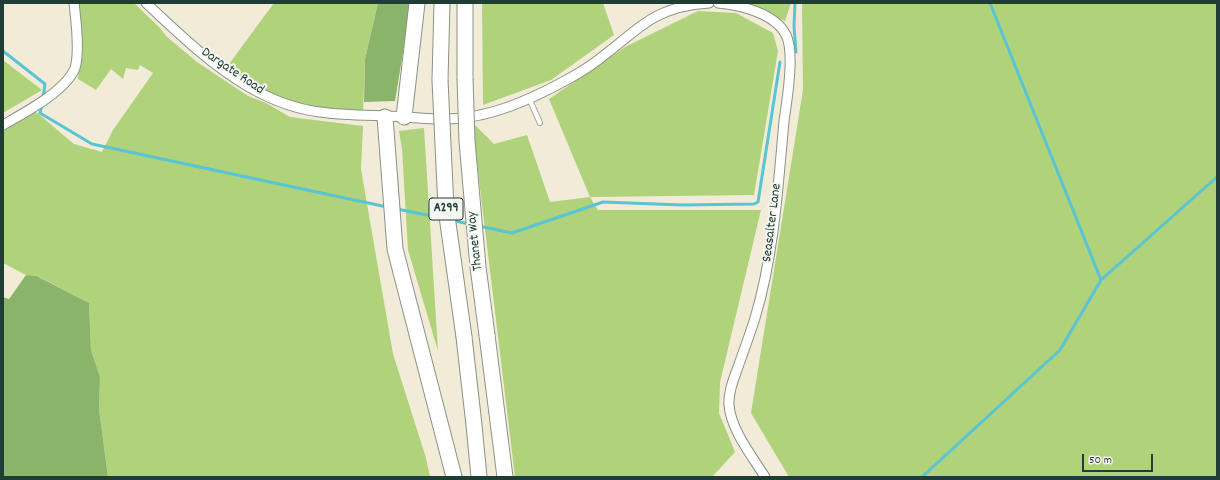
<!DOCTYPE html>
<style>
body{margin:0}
#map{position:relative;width:1220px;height:480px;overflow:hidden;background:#f2ebd8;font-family:Dekko,sans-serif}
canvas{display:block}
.frame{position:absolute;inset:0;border:4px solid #1f3d34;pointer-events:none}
.scale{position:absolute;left:1082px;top:454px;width:71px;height:18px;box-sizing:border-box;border:2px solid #1f3d34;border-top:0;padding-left:5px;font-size:12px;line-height:14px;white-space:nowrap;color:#1f3d34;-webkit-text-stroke:3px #f6f6f2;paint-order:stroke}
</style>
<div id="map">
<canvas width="1220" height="480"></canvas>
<div class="frame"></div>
<div class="scale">50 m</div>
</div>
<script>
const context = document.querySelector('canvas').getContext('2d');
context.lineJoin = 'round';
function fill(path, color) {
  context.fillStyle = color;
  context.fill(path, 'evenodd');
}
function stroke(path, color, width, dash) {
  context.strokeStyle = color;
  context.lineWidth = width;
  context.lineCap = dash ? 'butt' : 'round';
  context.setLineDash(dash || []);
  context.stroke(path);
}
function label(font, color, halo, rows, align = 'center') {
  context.font = font + ' Dekko,sans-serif';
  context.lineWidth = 4;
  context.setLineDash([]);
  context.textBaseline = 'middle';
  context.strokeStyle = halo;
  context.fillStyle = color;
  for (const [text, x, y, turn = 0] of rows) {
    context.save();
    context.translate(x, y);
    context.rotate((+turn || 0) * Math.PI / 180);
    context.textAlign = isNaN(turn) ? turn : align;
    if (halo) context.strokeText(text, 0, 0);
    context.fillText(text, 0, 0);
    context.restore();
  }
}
const green = new Path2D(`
 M78,3H134L160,28L167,37L197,62L248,96L266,103L290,117L363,126L361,169L393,354L426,458L430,477H108L99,409L100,377L91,350L89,303L38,276L26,275L3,263V131L36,112L74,144L102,152L113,130L153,73L140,65L138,70L126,68L123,79L111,69L96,90L78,79L80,43Z
 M274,3H378L365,59L363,111C339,109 314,108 290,101C268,95 248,80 228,68L229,64Z
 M482,3H603L614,35L551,80L483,105Z
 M745,3H791L785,21Z
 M802,3H1217V477H789L751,413L803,90Z
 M698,11L736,13L773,33L778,51L754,195L590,197L598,210H761L720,382L719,413L735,452L712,477H515L472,122L494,144L527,135L550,202L590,197L549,99L625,47Z
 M3,60L42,90L3,113Z
 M424,128L438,351L408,250L402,149L399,131Z`);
const forest = new Path2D(`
 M378,3H411L395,101L364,102L365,59Z
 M26,275L37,276L89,303L91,350L100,377L99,409L108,477H3V297L9,299Z`);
const stream = new Path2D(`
 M795,3L794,26L796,52
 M990,3L1101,280
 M3,51L45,84L43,99
 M42,105L40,113L92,144L387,207
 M397,209L442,218
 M451,220L469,224
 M479,226L512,233L603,202L682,205L754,204L758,202L780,62
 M922,477L1060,350L1101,280L1217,177`);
const service = new Path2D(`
 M529,98L540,123`);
const minor = new Path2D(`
 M146,3C177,32 212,66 249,87C270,99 295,109 320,112C348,116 377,115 405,117C430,119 455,121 480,115C509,109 545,92 570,78C583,71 596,62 607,53C623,41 637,27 655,17C672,8 690,4 709,3
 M718,3C740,5 775,13 786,35C795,53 787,100 784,121C778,187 774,255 755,318C750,334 744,350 738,367C734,378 728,392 729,405C731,430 752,456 765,477
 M3,125C24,113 66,91 75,68C80,52 76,20 74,3`);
const trunk = new Path2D(`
 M465,3V78
 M440,80L442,3
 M385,117L395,249L454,477
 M404,117L417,3
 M487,335L505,477
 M464,337L474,425L479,477`);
const trunkBridge = new Path2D(`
 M465,78L467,141L478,267L487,335
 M440,80L446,209L464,337`);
const shields = [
 [446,209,34]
];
const shieldNames = [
 ["A299",446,209]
];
const streetNames = [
 ["Dargate Road",232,72,34],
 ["Seasalter Lane",773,223,-83],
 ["Thanet Way",476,241,-96]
];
fill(green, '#afd27b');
fill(forest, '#8bb46b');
stroke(stream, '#59c4d3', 3);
stroke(service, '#889486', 6);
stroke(minor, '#889486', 11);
stroke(trunk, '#889486', 17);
stroke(service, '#fff', 4.5);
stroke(minor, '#fff', 9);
stroke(trunk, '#fff', 15);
stroke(trunkBridge, '#889486', 17, []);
stroke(trunkBridge, '#fff', 15);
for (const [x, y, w] of shields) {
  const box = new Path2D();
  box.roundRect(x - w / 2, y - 11, w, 22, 3);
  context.fillStyle = '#f6f6f2';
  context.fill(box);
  stroke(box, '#1f3d34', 1);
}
label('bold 13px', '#1f3d34', null, shieldNames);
label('14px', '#1f3d34', '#f6f6f2', streetNames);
</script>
